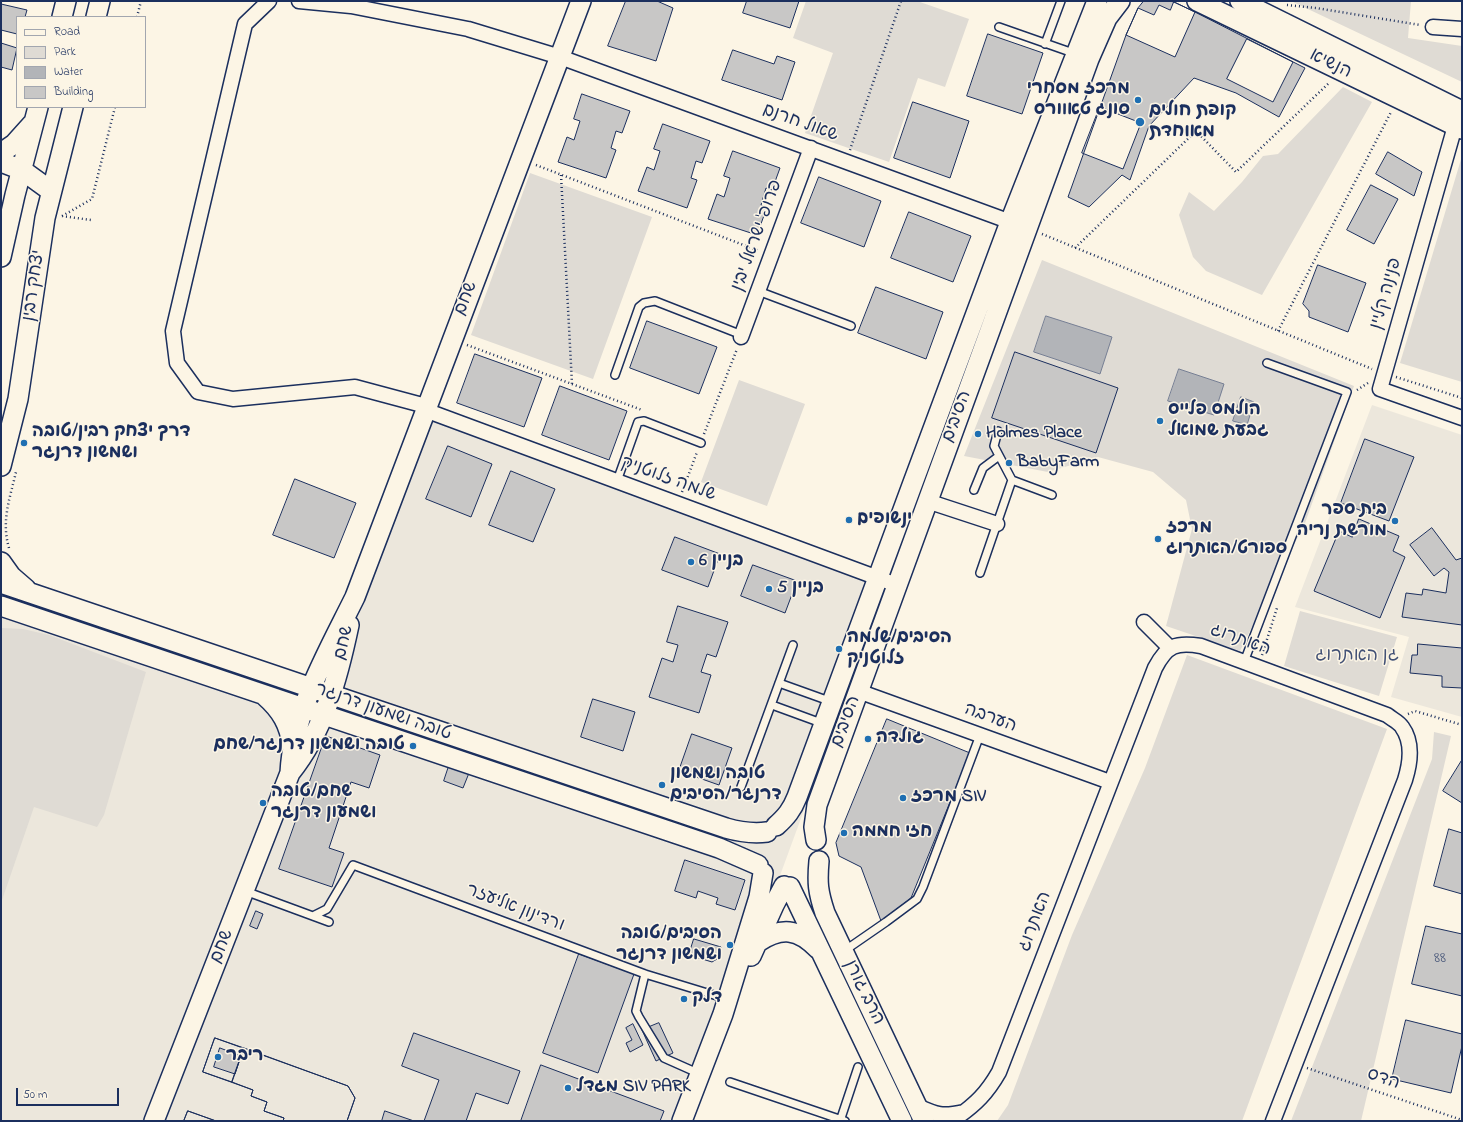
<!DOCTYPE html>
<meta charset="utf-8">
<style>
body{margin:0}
#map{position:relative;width:1463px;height:1122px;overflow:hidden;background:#fcf5e5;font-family:"Indie Flower",sans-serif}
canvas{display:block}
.frame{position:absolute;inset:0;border:2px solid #1b2f5e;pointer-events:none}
.legend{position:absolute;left:16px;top:16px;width:130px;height:92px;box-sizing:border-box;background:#fcf5e5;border:1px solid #a2a6af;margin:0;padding:5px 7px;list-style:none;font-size:12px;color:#1b2f5e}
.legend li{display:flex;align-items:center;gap:8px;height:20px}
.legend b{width:20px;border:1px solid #a2a6af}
.scale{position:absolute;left:16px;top:1088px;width:103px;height:18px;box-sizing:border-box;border:2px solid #1b2f5e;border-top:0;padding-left:5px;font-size:12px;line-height:14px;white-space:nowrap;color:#1b2f5e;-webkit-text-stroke:3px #fcf5e5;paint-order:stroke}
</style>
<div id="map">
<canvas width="1463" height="1122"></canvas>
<div class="frame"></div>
<ul class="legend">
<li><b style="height:5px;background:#fcf5e5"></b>Road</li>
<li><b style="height:11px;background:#dfdbd4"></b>Park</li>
<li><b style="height:11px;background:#b2b4b8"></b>Water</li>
<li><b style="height:11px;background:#c8c7c6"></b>Building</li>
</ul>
<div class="scale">50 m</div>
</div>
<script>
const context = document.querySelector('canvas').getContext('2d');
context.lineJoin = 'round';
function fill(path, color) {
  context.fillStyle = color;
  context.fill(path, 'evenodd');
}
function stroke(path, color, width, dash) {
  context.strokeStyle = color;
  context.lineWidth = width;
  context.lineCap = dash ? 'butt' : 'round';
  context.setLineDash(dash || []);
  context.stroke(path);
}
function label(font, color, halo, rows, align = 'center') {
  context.font = font + ' "Indie Flower","Playpen Sans Hebrew",sans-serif';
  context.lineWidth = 3;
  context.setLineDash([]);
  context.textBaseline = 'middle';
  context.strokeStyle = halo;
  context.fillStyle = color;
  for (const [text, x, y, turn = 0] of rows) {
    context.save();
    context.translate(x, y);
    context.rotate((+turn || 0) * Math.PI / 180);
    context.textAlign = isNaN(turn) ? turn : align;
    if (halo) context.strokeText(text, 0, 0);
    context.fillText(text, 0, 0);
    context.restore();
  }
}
const built = new Path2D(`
 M1372,405L1462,435V717L1391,697L1409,637L1295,607Z
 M425,410L888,581L690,1121H1V583L325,695Z`);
const green = new Path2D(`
 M806,1H917L969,19L945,87L918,78L889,162L805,133L833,53L793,38Z
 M1291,1H1411L1408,38L1462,46V82Z
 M1343,87L1372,102L1262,295L1206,271L1193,257L1179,215L1189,192L1214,211L1242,182L1263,156L1278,154Z
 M1462,156V382L1400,363Z
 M530,173L652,217L593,379L471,335Z
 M1042,260L1354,386L1305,523L1260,612L1255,626L1253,625L1240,651L1166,626L1192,529L1186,500L1153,472L1098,457L1048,472L964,456Z
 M739,380L805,404L767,506L701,482Z
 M1300,611L1397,637L1379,696L1284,666Z
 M2,628L23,629L49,635L146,672L104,815L97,827L34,807L1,903V629Z
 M1187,655L1387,729L1242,1121H997L1008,1105L1072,935L1145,768Z
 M1434,732L1451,736L1361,1121H1291L1432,759Z`);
const water = new Path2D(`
 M1046,316L1112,337L1100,374L1034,352Z
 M1179,369L1224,384L1214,415L1168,401Z
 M1241,397L1254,402L1247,425L1233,421Z`);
const building = new Path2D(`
 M626,1H657L673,8L656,61L608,46Z
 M747,1H799L790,28L743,13Z
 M1144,1H1170L1174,2L1195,12L1305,68L1279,117L1236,93L1194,78L1149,126L1130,180L1122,175L1089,207L1068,197L1126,35L1138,8Z
 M1174,2L1195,12L1175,57L1126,35L1138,8L1154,15L1159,5L1170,10Z
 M1,4L27,10L25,17H17V34L1,30Z
 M988,34L1043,53L1022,114L967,96Z
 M1247,39L1293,62L1273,102L1227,79Z
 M1,43L17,48L12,70L1,67Z
 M733,50L774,64L777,56L795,62L782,100L722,80Z
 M582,94L630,111L622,133L616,131L611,148L616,150L606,178L558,162L567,137L574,140L580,121L574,119Z
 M913,102L969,121L950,178L894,158Z
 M1100,107L1141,123L1123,169L1082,153Z
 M663,124L710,141L702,163L696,161L691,178L697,180L687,208L638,191L647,167L654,170L660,151L654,149Z
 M733,151L780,168L772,190L766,188L761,205L767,207L757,235L708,219L717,194L724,197L730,178L724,176Z
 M1388,152L1422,172L1414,196L1376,174Z
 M819,177L881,201L864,247L801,223Z
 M1371,185L1398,199L1374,244L1347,230Z
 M909,212L971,236L953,282L891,258Z
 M1318,265L1366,283L1348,332L1309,317V311L1303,304Z
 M876,287L943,312L926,359L858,333Z
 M647,321L717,347L699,394L630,368Z
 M1015,352L1118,388L1096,453L992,418Z
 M475,354L542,378L524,427L457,403Z
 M560,386L627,411L609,460L542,435Z
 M1365,439L1414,457L1389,521L1341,503Z
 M448,446L492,464L471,517L426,499Z
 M511,471L555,489L533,542L489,525Z
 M295,479L356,503L334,558L273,535Z
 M1359,519L1399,536L1393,551L1405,557L1380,618L1314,591L1339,531L1352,537Z
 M1432,528L1456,560L1462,558V625L1402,617L1406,593L1422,595L1423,589L1446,593L1449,572L1444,568L1434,576L1410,545Z
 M675,537L720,554L708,587L662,570Z
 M753,565L797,581L785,613L741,596Z
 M678,606L728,622L716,657L707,654L701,672L711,675L699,713L649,697L662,658L673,662L678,645L667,642Z
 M1418,644L1462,648V688L1442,687V676L1410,673L1412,655H1417Z
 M593,699L635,712L623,751L581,737Z
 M887,719L970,753L911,898L881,921L861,867L839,856L836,843Z
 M692,734L732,748L719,785L679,771Z
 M326,736L380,755L369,788L351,782L329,848L344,853L332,887L279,869Z
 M1462,760V803L1443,791Z
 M449,766L469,773L463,788L444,781Z
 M1449,829L1462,833V894L1434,886Z
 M685,860L745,880L735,910L716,904L718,898L698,891L696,898L675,891Z
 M256,911L263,914L257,929L250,926Z
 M1426,926L1462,934V996L1412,984Z
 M694,939L721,947L717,959L712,962L689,955Z
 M579,954L634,974L598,1073L543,1053Z
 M1406,1020L1462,1034V1046L1451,1093L1392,1079Z
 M659,1023L673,1053L656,1061L642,1030Z
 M633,1024L643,1045L630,1052L626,1043L632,1040L626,1028Z
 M414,1033L520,1071L508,1104L476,1093L466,1121H424L439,1080L402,1066Z
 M215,1038L348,1086L355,1098L347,1121H283L284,1118L264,1111L267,1102L251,1096L253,1090L203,1072Z
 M215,1038L244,1048L232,1082L203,1072Z
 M220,1048L241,1056L235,1074L214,1067Z
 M244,1048L348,1086L355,1098L347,1121H283L284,1118L264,1111L267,1102L251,1096L253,1090L232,1082Z
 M541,1065L664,1111L660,1121H521Z
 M188,1111L216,1121H184Z
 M188,1111L216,1121H184Z
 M385,1111L414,1121H382Z`);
const path = new Path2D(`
 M1287,5L1316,8L1420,25
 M137,17L141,1
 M850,150L901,1
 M536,165L759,251
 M561,175L572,384
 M62,216L92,199L115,107
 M62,216L91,220
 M1042,234L1372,369
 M1075,248L1196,131L1236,172L1330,82
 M1278,331L1391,112
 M467,345L642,410
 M1396,377L1462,398
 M1357,390L1368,383
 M704,434L737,349
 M682,492L697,452
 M9,548C1,521 10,498 16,472
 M1262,655L1277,608
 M1408,714L1415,711L1462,725
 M1307,1068L1462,1120`);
const lane = new Path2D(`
 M999,27L1076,54
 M1045,44L1061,1
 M758,291L851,326
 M615,375L639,307L644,303L655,301L742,335
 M998,431L994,446L1012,480L1052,495
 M617,481L638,422L644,421L701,443
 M974,490L983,468L999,456
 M980,573L1012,480
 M1244,662L1347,392L1267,363
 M779,683L832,702
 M772,705L824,724
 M741,787L793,645
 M245,891L329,922
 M313,916L327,909L353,865L645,974L727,999
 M844,951L886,922L917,899L923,887L980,735
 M645,974L636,1011L639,1017L664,1058L700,1074
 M730,1082L845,1121
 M840,1121L858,1067`);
const street = new Path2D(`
 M269,1L245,24L173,331L177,363L198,392L233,399L355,387L426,406
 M299,1L351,6L468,29L560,57L1019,225
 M1433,27L1462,29
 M1455,126L1380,389L1462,418
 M741,337L811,148
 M425,410L897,585
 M927,501L997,524
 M1144,622L1170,648
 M858,691L1110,782
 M917,1106C937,1115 942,1117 964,1112
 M954,1121L956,1118C976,1104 987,1093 999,1072L1155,668C1167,645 1176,642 1201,646L1387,715C1392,719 1399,722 1402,727C1413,742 1410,764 1405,780L1273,1121`);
const secondary = new Path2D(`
 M1197,1L1462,129
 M1240,1L1462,111
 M62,17L66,1
 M96,17L100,1
 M1,153L14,144L32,124
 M1,162L22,170L51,191
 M1,257L15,195L38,107
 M1,466L18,399L45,218L73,107
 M1,562L11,576L26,589
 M1,583L726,828C740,832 753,834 767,832
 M1,606L719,848L758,865
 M265,696C281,710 290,725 292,746
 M290,773C293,711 328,652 355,597L581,1
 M776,826C786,817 792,810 797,797L911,488L1010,222L1097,1
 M816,840L814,827L817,805L1089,59L1107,18L1120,1
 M819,861C817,883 818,892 825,913L924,1121
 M790,887L902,1121
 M758,942C781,927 798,928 818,949
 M751,956L774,905L784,886
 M154,1121L290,773C324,731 338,677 349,625
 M682,1121L723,1014L759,897L763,873`);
const markers = [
 [1138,100,4,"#1f6fb2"],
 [1140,122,5,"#1f6fb2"],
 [1160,421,4,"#1f6fb2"],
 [978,434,4,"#1f6fb2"],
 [24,443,4,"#1f6fb2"],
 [1009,463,4,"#1f6fb2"],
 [849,520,4,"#1f6fb2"],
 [1395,521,4,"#1f6fb2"],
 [1158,539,4,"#1f6fb2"],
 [691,562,4,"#1f6fb2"],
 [769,589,4,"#1f6fb2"],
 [839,649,4,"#1f6fb2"],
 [868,739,4,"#1f6fb2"],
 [413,746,4,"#1f6fb2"],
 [662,785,4,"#1f6fb2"],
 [903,798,4,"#1f6fb2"],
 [263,803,4,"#1f6fb2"],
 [844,833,4,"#1f6fb2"],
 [730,945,4,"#1f6fb2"],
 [684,999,4,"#1f6fb2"],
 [218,1057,4,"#1f6fb2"],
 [568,1088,4,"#1f6fb2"]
];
const numberNames = [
 ["88",1440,959]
];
const streetNames = [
 ["הנשיא",1330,65,26],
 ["שאול חרנם",800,124,20],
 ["פרופ' ישראל יבין",758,236,-70],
 ["יצחק רבין",35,286,-82],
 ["פנינה קליין",1387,294,-74],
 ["שחם",467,299,-69],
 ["הסיבים",958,417,-70],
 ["שלמה זלוטניק",668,480,20],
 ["האתרוג",1240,641,20],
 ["שחם",345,643,-78],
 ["טובה ושמעון דרנגר",383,713,19],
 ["הערבה",990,719,20],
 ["הסיבים",847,722,-70],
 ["ורדינון אליעזר",515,909,21],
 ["האתרוג",1036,922,-69],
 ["שחם",223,947,-69],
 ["הרב גורן",863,993,64],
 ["הדס",1383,1080,19]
];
const poiNames = [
 ["מרכז מסחרי",1130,90,"right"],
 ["סונג טאוורס",1130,111,"right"],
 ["קופת חולים",1149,112],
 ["מאוחדת",1149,133],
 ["הולמס פלייס",1168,411],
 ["גבעת שמואל",1168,432],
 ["דרך יצחק רבין/טובה",32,433],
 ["ושמשון דרנגר",32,454],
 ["Holmes Place",986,434],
 ["BabyFarm",1017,463],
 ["בית ספר",1387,511,"right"],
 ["מורשת נריה",1387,532,"right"],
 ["ינשופים",857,520],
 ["מרכז",1166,529],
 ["ספורט/האתרוג",1166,550],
 ["בניין 6",699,562],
 ["בניין 5",777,589],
 ["הסיבים/שלמה",847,639],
 ["זלוטניק",847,660],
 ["גולדה",876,739],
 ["טובה ושמשון דרנגר/שחם",405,746,"right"],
 ["טובה ושמשון",670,775],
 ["דרנגר/הסיבים",670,796],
 ["שחם/טובה",271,793],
 ["ושמעון דרנגר",271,814],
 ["מרכז SIV",911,798],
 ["חזי חממה",852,833],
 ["הסיבים/טובה",722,935,"right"],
 ["ושמשון דרנגר",722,956,"right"],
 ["דלק",692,999],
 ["ריבר",226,1057],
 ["מגדל SIV PARK",576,1088]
];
const parkNames = [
 ["גן האתרוג",1357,657]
];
fill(built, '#ece7dc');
fill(green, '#dfdbd4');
fill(water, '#b2b4b8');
stroke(water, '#767f94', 1);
fill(building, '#c8c7c6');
stroke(building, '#1b2f5e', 1);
stroke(lane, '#1b2f5e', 10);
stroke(street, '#1b2f5e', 17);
stroke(secondary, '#1b2f5e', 22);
stroke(path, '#1b2f5e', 2.5, [1, 3]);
stroke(lane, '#fcf5e5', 7);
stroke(street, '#fcf5e5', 14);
stroke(secondary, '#fcf5e5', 19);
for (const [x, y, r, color] of markers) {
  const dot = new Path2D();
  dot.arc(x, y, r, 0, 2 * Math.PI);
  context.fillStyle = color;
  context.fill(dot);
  stroke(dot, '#fcf5e5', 1.5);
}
label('16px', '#465578', null, numberNames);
label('18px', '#1b2f5e', '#fcf5e5', streetNames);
label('bold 18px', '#1b2f5e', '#fcf5e5', poiNames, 'left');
label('18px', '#425176', '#fcf5e5', parkNames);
</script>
